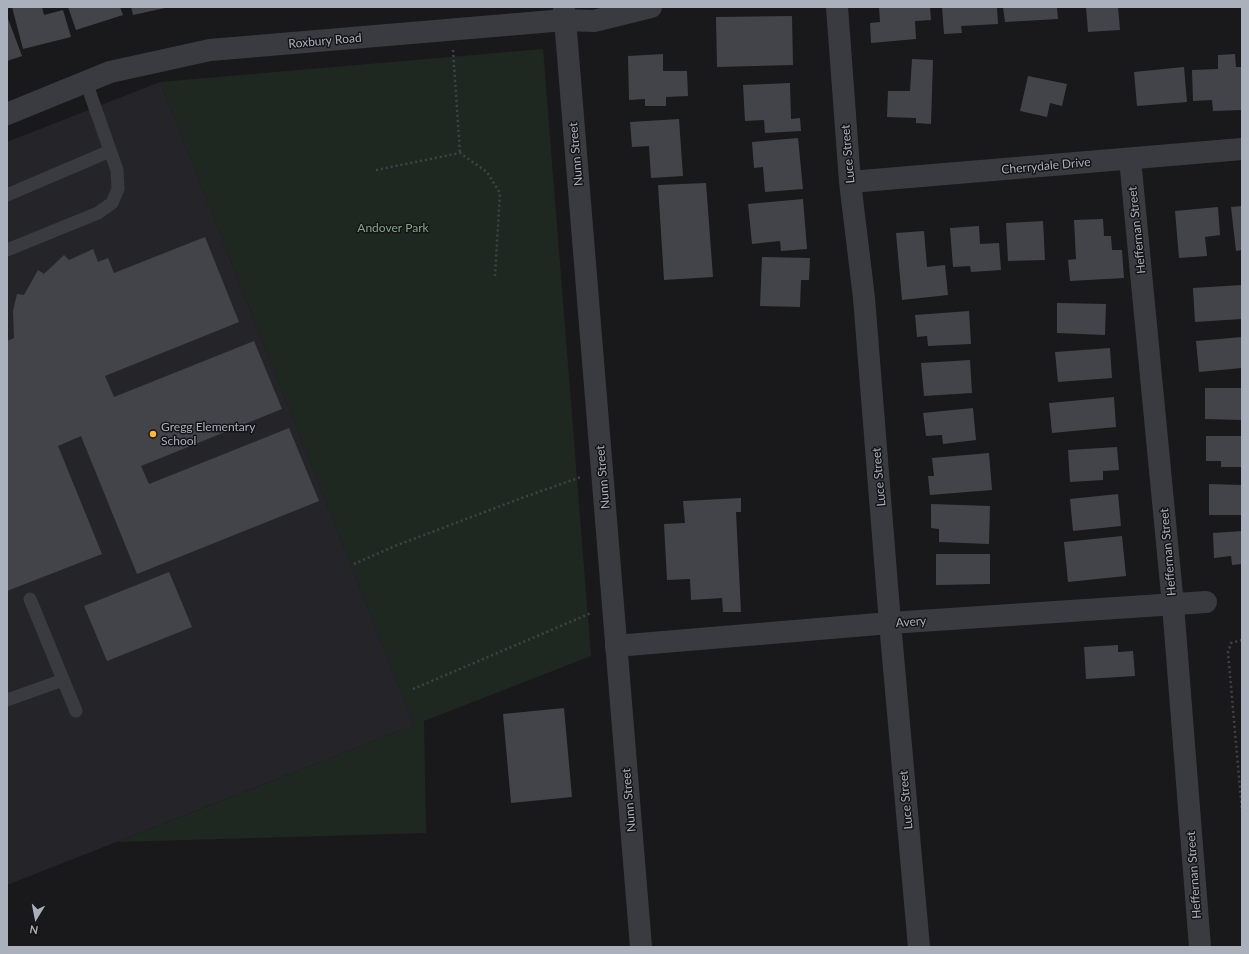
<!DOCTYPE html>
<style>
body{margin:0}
#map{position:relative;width:1249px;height:954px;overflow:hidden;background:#19191c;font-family:Lato,sans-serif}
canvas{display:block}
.frame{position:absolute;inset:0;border:8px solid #abb0bd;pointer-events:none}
.north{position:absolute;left:16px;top:898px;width:40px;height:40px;-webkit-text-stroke:3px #141417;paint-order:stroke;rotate:190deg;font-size:11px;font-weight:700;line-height:16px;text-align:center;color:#abb0bd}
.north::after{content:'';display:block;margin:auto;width:14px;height:18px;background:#abb0bd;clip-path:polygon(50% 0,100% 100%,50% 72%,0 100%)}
</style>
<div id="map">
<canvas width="1249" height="954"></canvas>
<div class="frame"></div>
<div class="north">N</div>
</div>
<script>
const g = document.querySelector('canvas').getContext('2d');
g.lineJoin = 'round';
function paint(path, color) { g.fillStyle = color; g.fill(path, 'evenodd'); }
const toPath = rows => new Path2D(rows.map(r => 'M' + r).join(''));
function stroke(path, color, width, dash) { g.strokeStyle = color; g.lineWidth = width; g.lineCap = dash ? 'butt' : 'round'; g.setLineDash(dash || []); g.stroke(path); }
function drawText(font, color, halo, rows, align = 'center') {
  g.font = font + ' Lato,sans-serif'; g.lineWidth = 3; g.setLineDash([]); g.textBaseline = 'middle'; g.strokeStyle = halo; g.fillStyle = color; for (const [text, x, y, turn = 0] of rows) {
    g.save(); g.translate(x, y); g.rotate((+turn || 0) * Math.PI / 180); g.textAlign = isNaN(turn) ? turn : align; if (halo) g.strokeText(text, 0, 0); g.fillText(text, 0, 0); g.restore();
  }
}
const built = toPath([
 [160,82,414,725,7,885,7,142]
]);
const green = toPath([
 [543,49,591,656,424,721,426,833,117,842,414,725,160,82]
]);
const building = toPath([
 [12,7,42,7,44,15,63,10,71,37,23,49],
 [68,7,120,7,123,15,76,30],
 [131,7,165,7,165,8,133,15],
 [879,7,930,7,931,20,915,21,916,39,871,43,870,23,880,22],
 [942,7,997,7,998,24,961,26,962,33,944,34],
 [1003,7,1057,7,1058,19,1005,22],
 [1086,7,1118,7,1120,30,1088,32],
 [7,16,22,56,7,61],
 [792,16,793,65,717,67,716,17],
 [663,54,663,71,687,71,688,96,666,97,666,106,645,106,645,99,629,100,628,56],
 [1235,54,1236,67,1242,67,1242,110,1213,111,1212,100,1193,101,1192,70,1218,69,1218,55],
 [912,59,933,60,931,124,916,123,916,118,887,117,888,91,910,91],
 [1184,67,1187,102,1137,106,1134,72],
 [1028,76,1067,84,1062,106,1050,103,1047,117,1020,111],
 [790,83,791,119,800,118,801,131,765,133,764,120,745,121,743,85],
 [679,119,683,176,651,178,649,146,632,147,630,122],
 [798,138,803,189,765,192,763,167,754,168,752,142],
 [706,183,713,277,664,280,658,185],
 [803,199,807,249,781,251,780,241,752,244,748,204],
 [1242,206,1242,250,1236,251,1231,207],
 [1218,207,1220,235,1205,237,1207,256,1179,258,1175,211],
 [1103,219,1104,236,1111,236,1112,250,1122,250,1124,278,1070,281,1068,260,1076,259,1074,220],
 [1043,221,1045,260,1008,261,1006,223],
 [979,226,980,244,999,243,1001,270,971,272,970,266,953,267,950,228],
 [924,231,927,267,945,265,948,295,902,300,896,233],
 [205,237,239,322,105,376,114,397,254,341,282,409,141,466,149,484,289,428,319,501,137,574,81,436,58,446,102,554,7,591,7,341,14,338,13,311,17,294,24,295,38,270,44,274,64,255,69,260,93,249,98,262,108,258,114,273],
 [762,257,810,258,809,280,801,280,800,307,760,306],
 [1242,285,1242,319,1195,322,1193,288],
 [1057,303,1106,304,1105,335,1057,333],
 [969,311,971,344,928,346,927,336,917,337,915,315],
 [1242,337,1242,368,1199,372,1196,341],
 [1110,348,1112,378,1058,382,1055,352],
 [970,360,972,393,924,396,921,363],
 [1205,388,1242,388,1242,420,1205,419],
 [1114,397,1116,427,1052,433,1049,403],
 [973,408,976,440,943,444,942,435,926,436,923,413],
 [1206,436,1242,436,1242,467,1221,467,1221,461,1206,461],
 [1117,447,1119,470,1103,471,1103,480,1070,482,1068,450],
 [989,453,992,490,930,495,928,476,934,476,932,458],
 [1209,484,1242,485,1242,515,1209,515],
 [1118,494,1121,526,1073,531,1070,499],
 [741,498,741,512,736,512,741,612,723,612,722,598,691,600,690,579,667,580,664,524,685,523,683,501],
 [931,504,990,506,989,544,939,542,939,529,931,528],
 [1242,531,1242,564,1232,565,1231,556,1214,558,1213,533],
 [1122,536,1126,576,1068,582,1064,542],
 [936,554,990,554,990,584,936,585],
 [169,572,192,627,107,661,84,606],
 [1118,645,1118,652,1133,651,1135,676,1086,679,1084,647],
 [564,708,572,797,511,803,503,714]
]);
const path = toPath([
 [453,50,460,153],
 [376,170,460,153,487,172,500,193,495,276],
 [354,564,395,546,519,499,581,477],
 [1242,640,1231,643,1228,652,1242,812],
 [413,689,591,613]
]);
const service = toPath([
 [7,195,110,151],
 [7,250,98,213,112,203,118,189,117,170,86,82],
 [30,599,76,711],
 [7,700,63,680]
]);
const minor = toPath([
 [837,7,850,182,864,298,890,623,919,947],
 [7,114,110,72,210,50,565,20,594,21,651,7],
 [1130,159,1173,605,1200,947],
 [850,182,1242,149],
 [616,646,890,623,1206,602]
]);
const tertiary = toPath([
 [564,7,641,947]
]);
const markers = [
 [153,434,4,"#ffbb2e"]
];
const streetNames = [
 ["Roxbury Road",325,41,-5],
 ["Nunn Street",576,154,-95],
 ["Luce Street",848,154,-95],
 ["Cherrydale Drive",1046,166,-5],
 ["Heffernan Street",1137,230,-96],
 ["Nunn Street",603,477,-95],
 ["Luce Street",879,477,-95],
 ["Heffernan Street",1168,552,-95],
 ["Avery",911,622,-4],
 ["Nunn Street",629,800,-95],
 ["Luce Street",906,800,-95],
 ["Heffernan Street",1194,875,-94]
];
const parkNames = [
 ["Andover Park",393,228]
];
const poiNames = [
 ["Gregg Elementary",161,427],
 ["School",161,441]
];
paint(built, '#252529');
paint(green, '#1f2820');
paint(building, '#434449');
stroke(path, '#404249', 2.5, [2, 3]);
stroke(service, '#3a3b41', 13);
stroke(minor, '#3a3b41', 22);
stroke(tertiary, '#3a3b41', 22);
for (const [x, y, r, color] of markers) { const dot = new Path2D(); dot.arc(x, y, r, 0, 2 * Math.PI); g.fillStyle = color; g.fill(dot); stroke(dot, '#141417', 1.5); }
drawText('12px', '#abb0bd', '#141417', streetNames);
drawText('12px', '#80a983', '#141417', parkNames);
drawText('12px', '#abb0bd', '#141417', poiNames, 'left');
</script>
